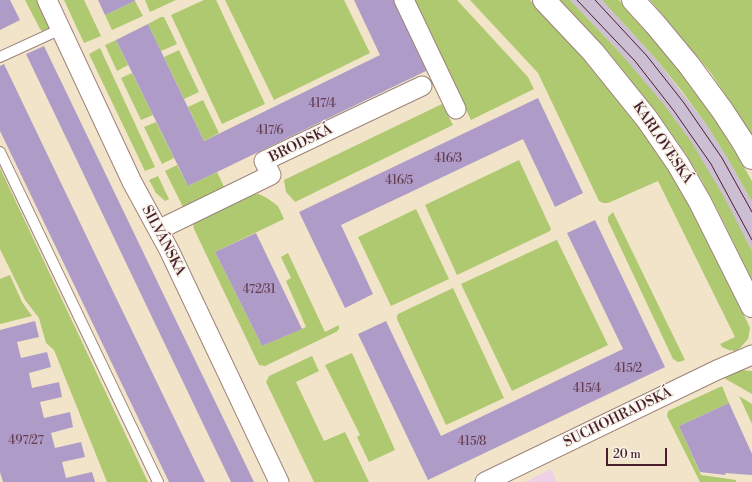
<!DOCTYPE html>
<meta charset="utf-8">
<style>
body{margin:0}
#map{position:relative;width:752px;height:482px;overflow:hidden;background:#f1e4c9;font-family:"Libre Bodoni",serif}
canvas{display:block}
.scale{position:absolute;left:606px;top:448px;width:61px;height:18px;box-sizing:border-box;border:2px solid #4a1f2b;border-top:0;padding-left:5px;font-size:12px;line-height:14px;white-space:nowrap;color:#4a1f2b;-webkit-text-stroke:3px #f7f3e8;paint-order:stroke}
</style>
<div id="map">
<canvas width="752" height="482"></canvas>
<div class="scale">20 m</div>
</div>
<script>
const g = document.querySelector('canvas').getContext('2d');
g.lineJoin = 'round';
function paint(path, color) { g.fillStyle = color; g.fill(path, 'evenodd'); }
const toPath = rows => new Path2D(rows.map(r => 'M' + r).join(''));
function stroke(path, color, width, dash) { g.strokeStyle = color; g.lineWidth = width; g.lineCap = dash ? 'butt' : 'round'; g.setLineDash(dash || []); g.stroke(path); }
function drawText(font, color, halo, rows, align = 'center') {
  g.font = font + ' "Libre Bodoni",serif'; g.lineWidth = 3; g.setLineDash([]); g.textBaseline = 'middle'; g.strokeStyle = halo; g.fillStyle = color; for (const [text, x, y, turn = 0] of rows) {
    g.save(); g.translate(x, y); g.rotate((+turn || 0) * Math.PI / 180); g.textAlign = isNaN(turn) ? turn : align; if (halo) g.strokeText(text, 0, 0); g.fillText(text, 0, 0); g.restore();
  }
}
const built = toPath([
 [551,469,557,482,525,482]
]);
const industrial = toPath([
 [570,0,602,0,656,59,706,124,728,159,752,202,752,251,747,241,623,56]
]);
const green = toPath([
 [25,0,41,0,54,26,42,31,40,29],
 [64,0,84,0,101,36,84,43],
 [145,0,176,0,150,12],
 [204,0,216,0,265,104,222,124,171,15],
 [225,0,344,0,370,53,274,100],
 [412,0,457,0,528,77,534,89,471,120],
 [470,0,530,0,611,88,656,149,681,189,720,263,750,328,748,339,740,348,735,351,729,350,722,347,720,344,735,337,658,181,608,203,603,203,599,201,538,73],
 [557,0,570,0,623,56,665,106,692,143,724,197,752,251,752,280,717,209,701,179,685,153,656,112,628,78],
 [602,0,619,0,667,55,695,91,720,126,752,181,752,202,728,159,706,124,681,90,656,59],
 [650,0,752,0,752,135,711,73],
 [135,1,143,16,112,30,105,15],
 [161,17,164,17,177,44,161,51,148,24],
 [116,40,128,65,117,71,105,45],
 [100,48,155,167,145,171,89,54],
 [179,50,199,92,184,99,164,57],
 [132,73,153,115,141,120,121,78],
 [203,100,219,133,204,141,188,107],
 [442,104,453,125,295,202,286,192,284,180],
 [156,122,174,158,162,164,144,127],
 [519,160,551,229,550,231,457,275,425,205],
 [177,165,188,186,217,172,226,191,184,209,165,171],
 [0,168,148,482,107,482,54,350,46,343,39,318,25,300,0,249],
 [158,176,169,199,165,201,156,193,149,180],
 [249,193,259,194,267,198,278,206,284,219,215,252,262,346,306,327,286,281,291,278,281,257,288,253,325,332,339,325,339,329,336,332,265,366,259,365,194,229,193,223],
 [416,209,449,279,391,306,358,237],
 [613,212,685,360,682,361,678,362,673,359,608,221,608,217],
 [557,240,608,345,512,391,461,284,554,241],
 [10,275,22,302,32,316,0,324,0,279],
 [453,288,504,398,446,425,397,319,397,316,398,314],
 [352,353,395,450,369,462,357,437,360,435,325,365],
 [312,356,319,371,296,382,324,441,345,432,369,482,314,482,266,382,269,376],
 [742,370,752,371,752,394,724,378],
 [722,386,729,403,679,426,701,475,736,480,736,482,700,482,667,416,668,411],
 [739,396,752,404,752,424]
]);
const building = toPath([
 [0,0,10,0,20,20,0,30],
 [98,0,135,0,135,1,105,15],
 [354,0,394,0,428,70,188,186,116,40,148,24,204,141,380,55],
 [44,46,183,335,254,482,231,482,161,336,26,54],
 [4,64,95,254,205,482,169,482,0,131,0,66],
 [538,98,583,193,555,207,523,139,341,225,373,294,345,308,299,212],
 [595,220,665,367,428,480,358,334,386,321,441,436,623,349,567,233],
 [256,233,302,329,262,346,215,252],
 [35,321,39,337,17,342,21,358,47,352,51,367,29,373,32,388,59,382,62,397,40,402,44,418,70,412,73,427,51,433,55,448,81,442,85,457,62,462,66,478,92,472,95,482,3,482,0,472,0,330],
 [729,403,752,454,752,475,725,473,726,475,700,472,679,426]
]);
const service = toPath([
 [0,57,61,29],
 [0,152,158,482]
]);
const minor = toPath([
 [47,0,132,182,169,250,279,482],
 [404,0,456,109],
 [158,230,271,175,264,161,422,86],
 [485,482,717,370,752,355]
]);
const secondary = toPath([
 [544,0,593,52,622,88,647,119,678,164,700,202,752,306],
 [633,0,655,24,689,65,722,110,743,142,752,158]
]);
const tram = toPath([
 [577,0,635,61,674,111,711,164,752,240],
 [595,0,647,56,684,103,722,158,752,212]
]);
const numberNames = [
 ["417/4",322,104],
 ["417/6",270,131],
 ["416/3",448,159],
 ["416/5",399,181],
 ["472/31",259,290],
 ["415/2",628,369],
 ["415/4",587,389],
 ["497/27",26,441],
 ["415/8",472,442]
];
const streetNames = [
 ["KARLOVESKÁ",662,143,56],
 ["BRODSKÁ",301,144,-26],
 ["SILVÁNSKA",163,241,62],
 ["SUCHOHRADSKÁ",618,418,-26]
];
paint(built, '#eed0e7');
paint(industrial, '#ccbed3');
paint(green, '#aec970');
paint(building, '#af9bc7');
stroke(service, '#9e827a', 12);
stroke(minor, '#9e827a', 21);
stroke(secondary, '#9e827a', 24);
stroke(service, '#fff', 10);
stroke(minor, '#fff', 19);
stroke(secondary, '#fff', 22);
stroke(tram, '#4a1f2b', 1);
drawText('12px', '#633e52', null, numberNames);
drawText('14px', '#4a1f2b', '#f7f3e8', streetNames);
</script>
